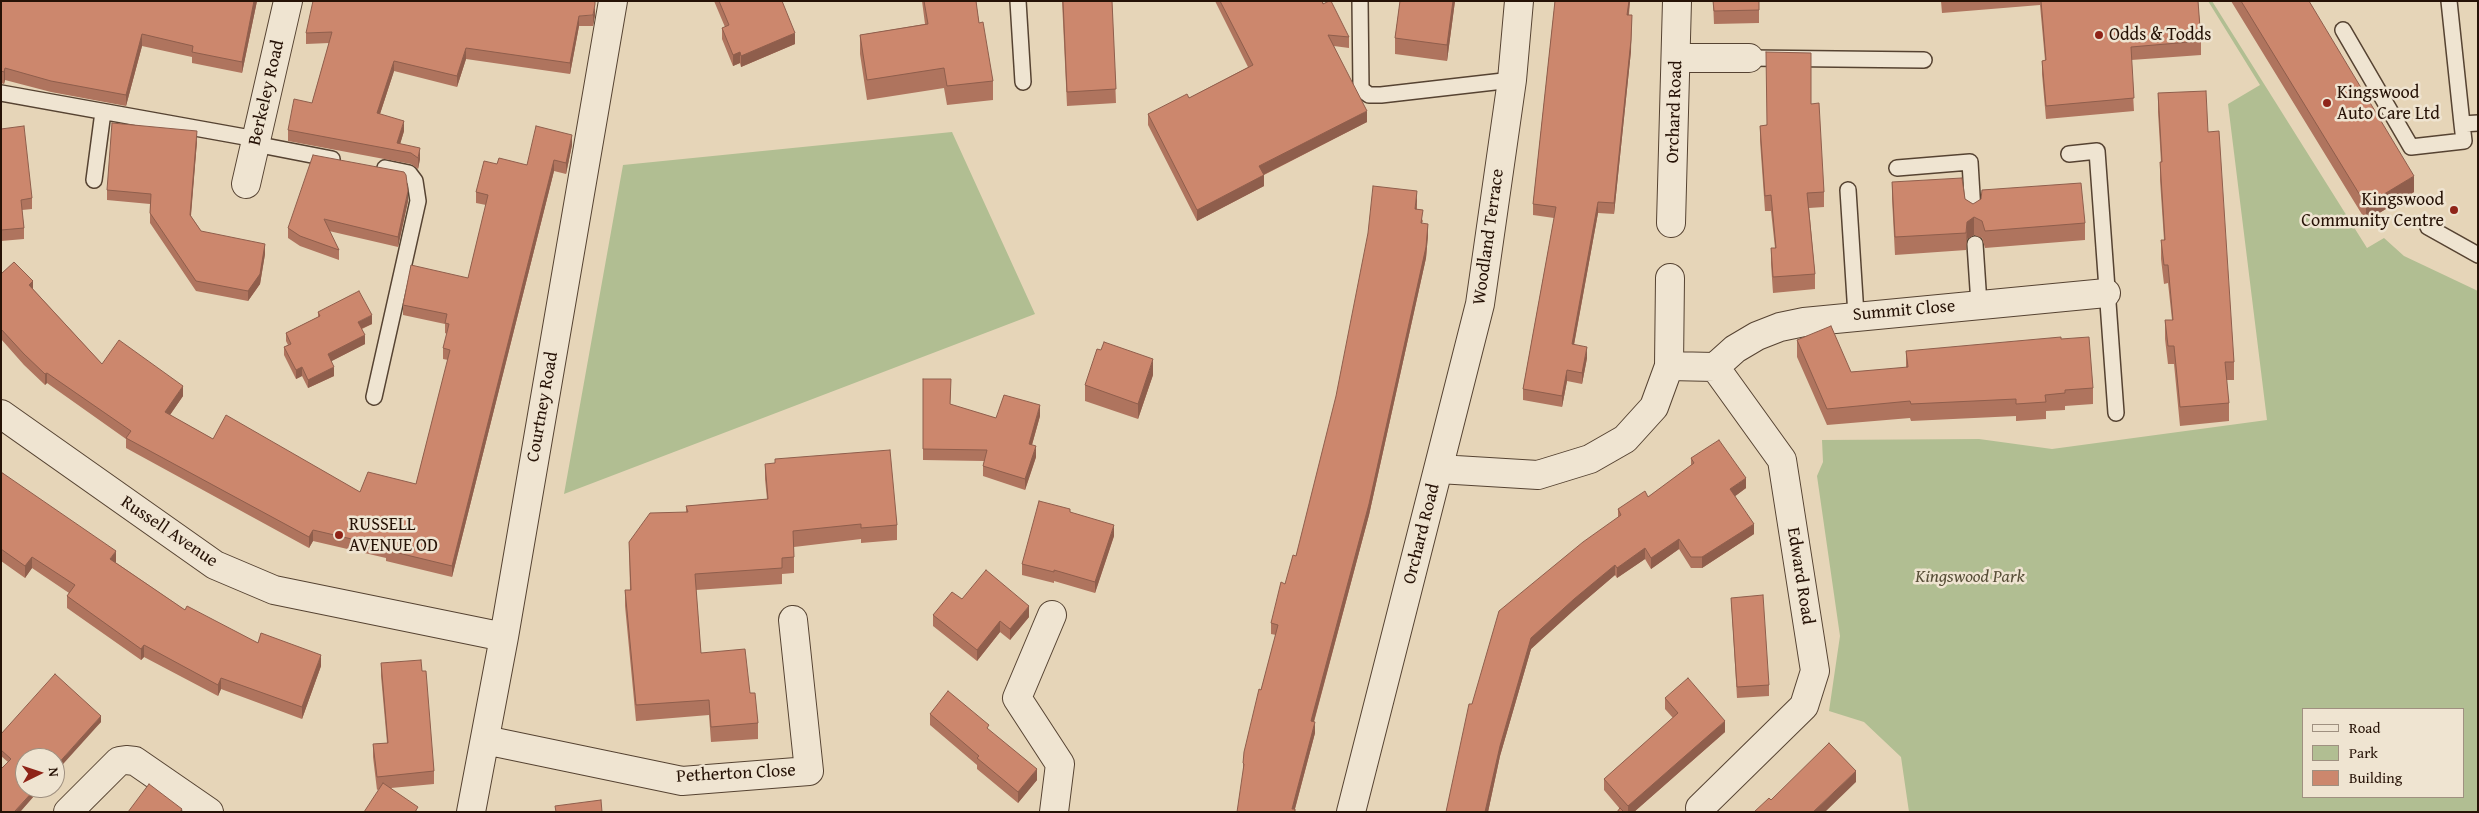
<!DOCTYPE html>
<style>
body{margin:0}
#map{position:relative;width:2479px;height:813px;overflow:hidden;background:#e6d5b8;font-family:"Gentium Book Plus",serif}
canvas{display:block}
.frame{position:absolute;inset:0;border:2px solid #261206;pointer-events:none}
.legend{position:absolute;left:2302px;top:708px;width:162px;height:90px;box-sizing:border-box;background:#efe4d1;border:1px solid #9f9080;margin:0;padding:6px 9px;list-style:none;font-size:15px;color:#261206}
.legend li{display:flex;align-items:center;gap:10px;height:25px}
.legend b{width:25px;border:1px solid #9f9080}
.north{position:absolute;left:15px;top:748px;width:50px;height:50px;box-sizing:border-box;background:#efe4d1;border:1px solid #9f9080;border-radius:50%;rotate:86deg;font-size:14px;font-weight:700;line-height:20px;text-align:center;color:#261206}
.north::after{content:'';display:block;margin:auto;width:18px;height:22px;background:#8f2418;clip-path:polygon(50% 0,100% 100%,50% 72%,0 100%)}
</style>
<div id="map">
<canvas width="2479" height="813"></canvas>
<div class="frame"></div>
<ul class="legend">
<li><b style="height:6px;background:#efe4d1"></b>Road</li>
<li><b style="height:14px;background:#b1be92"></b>Park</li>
<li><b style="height:14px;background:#cc876d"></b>Building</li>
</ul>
<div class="north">N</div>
</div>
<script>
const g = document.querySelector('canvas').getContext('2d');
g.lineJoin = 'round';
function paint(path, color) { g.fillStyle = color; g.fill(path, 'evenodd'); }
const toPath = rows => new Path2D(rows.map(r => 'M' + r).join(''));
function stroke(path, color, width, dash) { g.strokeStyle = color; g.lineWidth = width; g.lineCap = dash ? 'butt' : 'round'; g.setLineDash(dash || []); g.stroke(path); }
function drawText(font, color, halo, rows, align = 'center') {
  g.font = font + ' "Gentium Book Plus",serif'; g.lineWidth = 5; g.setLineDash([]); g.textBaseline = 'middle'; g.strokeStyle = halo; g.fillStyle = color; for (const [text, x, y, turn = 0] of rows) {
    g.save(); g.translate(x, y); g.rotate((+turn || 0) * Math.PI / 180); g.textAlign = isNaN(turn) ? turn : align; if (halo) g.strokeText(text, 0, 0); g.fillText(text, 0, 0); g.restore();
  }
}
const green = toPath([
 [2208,1,2212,1,2367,248,2384,238,2404,256,2478,291,2478,812,1909,812,1901,757,1864,722,1829,711,1840,636,1817,476,1823,462,1822,440,1979,439,2052,449,2267,420,2228,104,2260,85],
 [2303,709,2463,709,2463,797,2303,797],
 [952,132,1035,314,564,494,623,165]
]);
const lane = toPath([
 [1018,1,1023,82],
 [1360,1,1361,89,1369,95,1381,95,1512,80],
 [2449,1,2462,124],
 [2343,30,2411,147,2464,141,2462,124,2478,123],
 [1749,58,1924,60],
 [1,93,256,139],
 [255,144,332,159],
 [2069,154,2097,151,2116,413],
 [1897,168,1970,162,1973,212],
 [94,180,103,112],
 [1848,190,1856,315],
 [2428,227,2478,255],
 [1975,244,1979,304],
 [374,397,418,201,415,181,409,173,385,168]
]);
const street = toPath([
 [1676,58,1749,58],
 [246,184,288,1],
 [1671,223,1677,1],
 [1669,366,1715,367,1782,460,1815,671,1804,706,1700,808],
 [1715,367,1735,349,1757,336,1780,327,1804,322,2106,293],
 [1,414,215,565,274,590,504,637],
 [1439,469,1538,475,1590,459,1625,439,1654,407,1669,366,1670,278],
 [1052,615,1017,698,1060,764,1054,812],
 [485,740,682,781,809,771,793,620],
 [68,812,119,761,126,760,135,761,209,812],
 [471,812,504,637,613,1],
 [1351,812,1480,304,1512,80,1519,1]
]);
const wall = toPath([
 [1,1,257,1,242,73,192,63,192,57,142,46,126,106,51,92,5,80,4,84,1,83],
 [714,1,782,1,795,44,741,67,740,63,733,66,722,39,722,28,725,27],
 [922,1,976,1,979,23,993,81,993,100,947,105,944,88,867,100,860,54,860,35,925,24],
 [1062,1,1112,1,1116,103,1067,106],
 [1215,1,1322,1,1349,37,1349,48,1334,46,1367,122,1264,175,1264,186,1197,221,1148,125,1148,114,1189,98,1248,67],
 [1400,1,1455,1,1447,61,1395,54,1395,38],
 [1555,1,1630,1,1629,15,1631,51,1614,214,1598,213,1574,345,1587,358,1582,384,1567,381,1562,407,1523,400,1523,389,1554,218,1533,215,1533,204],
 [1713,1,1759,1,1759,23,1714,24],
 [1941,1,2198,1,2201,41,2201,55,2131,60,2134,111,2046,119,2042,74,2042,61,2045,60,2040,5,1942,13],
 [2231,1,2309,1,2414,192,2366,221],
 [595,15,593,26,579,26,570,74,466,59,457,87,394,71,380,114,404,131,400,144,420,159,418,169,411,164,288,141,288,130,312,103,329,43,306,44,306,33],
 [2158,93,2208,132,2234,362,2234,380,2226,380,2229,403,2229,421,2180,426,2174,364,2168,364,2165,339,2165,320,2172,320,2168,283,2164,284,2161,259,2161,240,2164,240,2160,180,2160,162,2161,162,2158,112],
 [1811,104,1824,192,1824,207,1809,208,1815,274,1815,289,1773,293,1771,264,1771,248,1775,248,1771,211,1765,211,1760,141,1760,126,1766,125],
 [1,129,32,198,32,209,22,210,24,228,24,239,1,241],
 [197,141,191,216,201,231,265,254,260,284,248,301,196,291,150,223,150,204,107,200,107,190],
 [572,145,566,174,554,171,452,577,386,561,386,558,313,541,309,548,126,448,126,439,47,383,45,385,24,365,1,339,1,274,33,289,102,364,183,396,170,415,213,439,360,492,416,484,448,360,443,359,443,348,447,334,445,333,445,324,403,315,403,305,468,278,486,205,476,203,476,192,497,164,527,165],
 [1892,182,1965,199,1973,204,2085,223,2085,240,1985,248,1982,238,1974,235,1967,239,1966,250,1895,255,1892,199],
 [408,201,398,247,329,231,339,250,339,260,300,246,288,238,288,228],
 [1417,202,1417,209,1423,221,1422,223,1428,235,1426,258,1369,515,1314,722,1315,733,1295,809,1295,812,1243,774,1243,763,1261,690,1276,635,1271,634,1271,623,1296,556],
 [318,312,372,324,362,329,365,344,331,361,334,376,308,388,302,376,296,379,284,355,284,347,288,345,286,341,286,333,318,317],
 [2061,339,2093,388,2093,404,2065,406,2065,410,2046,411,2046,419,2016,421,2016,416,1911,421,1910,418,1827,425,1797,357,1797,340,1851,372,1906,368,1906,351],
 [1153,375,1138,419,1085,401,1085,385],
 [923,379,951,390,950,405,996,418,1040,416,1032,445,1036,457,1025,490,983,476,983,466,984,461,923,460],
 [1691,458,1746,488,1735,496,1754,534,1702,568,1691,568,1679,549,1651,569,1645,559,1617,578,1615,575,1574,610,1531,649,1500,756,1488,812,1446,812,1472,704,1618,517,1618,509,1648,497,1691,466],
 [765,464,897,525,897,540,861,543,861,539,794,547,794,573,782,574,782,584,696,590,701,653,750,693,758,723,758,739,711,742,709,715,636,721,625,606,625,590,630,590,629,542,686,512,686,506,767,499,765,479],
 [1,472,115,562,185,610,258,643,321,666,302,719,221,689,218,696,144,657,141,660,67,608,67,596,69,593,32,568,25,578,1,561],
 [1070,512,1114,536,1095,593,1054,581,1054,583,1022,575,1022,564],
 [1731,598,1769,685,1769,696,1737,698],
 [962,599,1029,617,1010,640,1000,632,977,661,933,626,933,615],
 [381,663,422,671,434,771,434,784,391,788,418,812,379,789,377,790,373,757,373,744,387,743,381,676],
 [1665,698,1725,732,1634,812,1617,812,1620,809,1604,790,1604,779,1673,718,1665,709],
 [930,714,989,730,1037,780,1018,803,977,769,977,765,930,725],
 [101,722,25,788,41,788,20,812,1,812,8,762,1,756,1,734]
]);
const shadedWall = toPath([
 [254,1,257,1,242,73,242,62],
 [1453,1,1455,1,1447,61,1447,45],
 [1629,1,1630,1,1627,26,1627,15],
 [595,4,595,15,593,26,593,15],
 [1632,15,1631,51,1614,214,1614,203],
 [579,16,579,26,570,74,570,63],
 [795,33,795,44,741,67,741,56],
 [142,34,142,46,126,106,126,95],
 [466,48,466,59,457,87,457,76],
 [740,52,740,63,733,66,733,55],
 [394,61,394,71,377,123,377,113],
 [5,68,5,80,4,84,4,72],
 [1367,111,1367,122,1259,177,1259,166],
 [404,121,404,131,398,151,397,143],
 [197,131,197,141,190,225,190,215],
 [572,135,572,145,566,174,566,163],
 [420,148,420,159,418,169,418,158],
 [554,160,554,171,452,577,452,566],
 [1264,175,1264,186,1197,221,1197,210],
 [2414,176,2414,192,2366,221,2366,205],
 [408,191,408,201,398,247,398,237],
 [1417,191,1417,202,1415,220,1415,209],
 [1598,202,1598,213,1572,355,1572,344],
 [1974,217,1974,235,1967,239,1966,250,1967,222],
 [1428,224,1428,235,1426,258,1369,515,1311,732,1311,721],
 [265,244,265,254,260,284,248,301,248,291],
 [33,281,33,292,29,285],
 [372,315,372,324,358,330,358,322],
 [365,335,365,344,328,363,328,354],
 [1587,347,1587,358,1582,384,1582,373],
 [1153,359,1153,375,1138,419,1138,404],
 [302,367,302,376,296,379,296,370],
 [334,367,334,376,308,388,308,380],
 [1567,370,1567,381,1562,407,1562,396],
 [47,373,47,383,45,385,45,374],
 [183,386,183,396,165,422,165,412],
 [1040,405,1040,416,1029,455,1029,444],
 [1036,446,1036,457,1025,490,1025,479],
 [1746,478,1746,488,1730,500,1730,489],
 [1754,524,1754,534,1702,568,1702,557],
 [1114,525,1114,536,1095,593,1095,582],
 [313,530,313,541,309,548,309,537],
 [1679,539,1679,549,1651,569,1651,558],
 [1645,548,1645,559,1617,578,1617,568],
 [116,551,116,562,110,570,110,559],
 [32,557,32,568,25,578,25,566],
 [1615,565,1615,575,1574,610,1531,649,1500,756,1488,812,1485,812,1500,746,1531,638,1574,599],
 [1029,606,1029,617,1010,640,1010,629],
 [1000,621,1000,632,977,661,977,650],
 [144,645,144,657,141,660,141,649],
 [321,655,321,666,302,719,302,707],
 [221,678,221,689,218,696,218,685],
 [101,716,101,722,55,773,55,767],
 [1725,721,1725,732,1634,812,1628,812,1628,806],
 [1315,722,1315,733,1294,812,1292,809],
 [1037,769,1037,780,1018,803,1018,792],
 [1856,771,1856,782,1825,812,1813,812],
 [36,788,41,788,20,812,15,812]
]);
const building = toPath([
 [1,1,254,1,242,62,192,52,193,46,142,34,126,95,51,81,5,68,4,72,1,71,1,1],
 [313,1,595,1,595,4,593,15,579,16,570,63,466,48,457,76,394,61,377,113,404,121,397,143,420,148,418,158,411,153,288,130,294,99,312,103,332,32,306,33,313,1],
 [719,1,782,1,795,33,741,56,740,52,733,55,722,28,729,25,719,1],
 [924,1,976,1,979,23,983,22,993,81,947,86,944,68,867,80,860,35,928,24,924,1],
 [1063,1,1112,1,1116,89,1067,92,1063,1],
 [1220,1,1322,1,1323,4,1329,1,1331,1,1349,37,1328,35,1367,111,1259,166,1264,175,1197,210,1148,114,1187,94,1189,98,1253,65,1220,1],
 [1400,1,1453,1,1447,45,1395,38,1400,1],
 [1555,1,1629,1,1627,15,1632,15,1631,40,1614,203,1598,202,1572,344,1587,347,1582,373,1567,370,1562,396,1523,389,1556,207,1533,204,1555,1],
 [1713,1,1759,1,1759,10,1714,11,1713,1],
 [2041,1,2198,1,2201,41,2131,47,2134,98,2046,106,2042,61,2046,60,2041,1],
 [2241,1,2309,1,2414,176,2366,205,2241,1],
 [1766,52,1811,53,1811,104,1819,103,1824,192,1807,193,1815,274,1773,277,1771,248,1776,248,1771,195,1765,196,1760,126,1767,125,1766,52],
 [2206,91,2208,132,2219,131,2234,362,2225,362,2229,403,2180,407,2174,346,2168,346,2165,320,2173,320,2168,265,2164,265,2161,240,2165,240,2160,162,2162,162,2158,93,2206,91],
 [112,123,197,131,190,215,201,231,265,244,260,274,248,291,196,281,150,213,151,194,107,190,112,123],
 [24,126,32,198,21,200,24,228,1,230,1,129,24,126],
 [536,126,572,135,566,163,554,160,452,566,386,550,386,547,313,530,309,537,126,438,131,431,47,373,45,374,24,354,1,329,1,274,14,262,33,281,29,285,102,364,119,340,183,386,165,412,213,439,226,415,360,492,368,472,416,484,450,350,443,348,449,324,445,323,447,314,403,305,411,265,468,278,488,195,476,192,484,161,497,164,499,158,527,165,536,126],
 [313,155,404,172,406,175,408,191,398,237,324,219,339,250,300,236,288,228,313,155],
 [1962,178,1965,199,1973,204,1981,199,1982,190,2081,183,2085,223,1985,231,1982,221,1974,217,1967,222,1966,233,1895,237,1892,182,1962,178],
 [1373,186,1417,191,1415,209,1423,210,1421,223,1428,224,1426,247,1369,504,1311,721,1315,722,1292,809,1295,809,1295,812,1237,812,1244,764,1243,763,1244,752,1259,689,1261,690,1278,625,1271,623,1281,582,1285,584,1293,555,1296,556,1336,396,1368,233,1373,186],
 [359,291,372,315,358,322,365,335,328,354,334,367,308,380,302,367,296,370,284,347,291,344,286,333,320,316,318,312,359,291],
 [1831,326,1851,372,1908,367,1906,351,2061,337,2061,339,2089,337,2093,388,2065,390,2065,393,2045,395,2046,402,2016,404,2016,399,1911,404,1910,401,1827,409,1797,340,1831,326],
 [1104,342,1153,359,1138,404,1085,385,1097,349,1101,350,1104,342],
 [923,379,951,379,950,404,996,418,1004,395,1040,405,1029,444,1036,446,1025,479,983,466,987,450,923,449,923,379],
 [1719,440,1746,478,1730,489,1754,524,1702,557,1691,557,1679,539,1651,558,1645,548,1617,568,1615,565,1574,599,1531,638,1500,746,1485,812,1446,812,1469,704,1472,704,1499,611,1583,542,1621,515,1618,509,1645,491,1648,497,1694,463,1691,458,1719,440],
 [890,450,897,525,861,528,861,524,793,531,794,557,782,558,782,568,695,574,701,653,745,649,750,693,755,693,758,723,711,727,709,700,636,705,625,590,631,590,629,542,650,513,688,512,686,506,768,499,765,464,775,463,775,459,890,450],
 [1,472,116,551,110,559,185,610,187,606,258,643,261,633,321,655,302,707,221,678,218,685,144,645,141,649,67,596,75,585,32,557,25,566,1,549,1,472],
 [1039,501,1070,509,1070,512,1114,525,1095,582,1054,570,1054,572,1022,564,1039,501],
 [986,570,1029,606,1010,629,1000,621,977,650,933,615,952,592,962,599,986,570],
 [1763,595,1769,685,1737,687,1731,598,1763,595],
 [421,660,422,671,426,671,434,771,377,777,373,744,388,743,381,663,421,660],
 [55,674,101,716,55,767,55,758,25,758,25,788,36,788,15,811,16,812,1,812,1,769,11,759,1,750,1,734,55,674],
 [1688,678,1725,721,1628,806,1604,779,1678,713,1665,698,1688,678],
 [948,691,989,725,987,728,1037,769,1018,792,977,758,979,756,930,714,948,691],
 [1829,743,1856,771,1813,812,1754,812,1769,798,1771,800,1829,743],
 [383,783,418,807,415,812,364,812,383,783],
 [149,784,182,809,180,812,128,812,149,784],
 [601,800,602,812,556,812,555,806,601,800],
 [1620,808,1624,812,1617,812,1620,808]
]);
const markers = [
 [2099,35,5,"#8f2418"],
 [2327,103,5,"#8f2418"],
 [2454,210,5,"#8f2418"],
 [339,535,5,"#8f2418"]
];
const poiNames = [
 ["Odds & Todds",2109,35],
 ["Kingswood",2337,93],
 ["Auto Care Ltd",2337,114],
 ["Kingswood",2444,200,"right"],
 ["Community Centre",2444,221,"right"],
 ["RUSSELL",349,525],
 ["AVENUE OD",349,546]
];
const streetNames = [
 ["Berkeley Road",267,93,-77],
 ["Orchard Road",1675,112,-88],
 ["Woodland Terrace",1489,237,-82],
 ["Summit Close",1904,311,-5],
 ["Courtney Road",543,407,-80],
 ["Russell Avenue",169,532,34],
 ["Orchard Road",1422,534,-76],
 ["Edward Road",1800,576,81],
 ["Petherton Close",736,774,-3]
];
const parkNames = [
 ["Kingswood Park",1970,577]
];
paint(green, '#b1be92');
stroke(lane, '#564332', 18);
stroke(street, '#564332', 30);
stroke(lane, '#efe4d1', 15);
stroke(street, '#efe4d1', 28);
paint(wall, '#af745e');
paint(shadedWall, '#8f5e4c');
paint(building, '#cc876d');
stroke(building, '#8f5e4c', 1);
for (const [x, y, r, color] of markers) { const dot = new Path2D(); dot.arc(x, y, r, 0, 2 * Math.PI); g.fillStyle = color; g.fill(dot); stroke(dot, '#efe4d1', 2); }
drawText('18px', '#261206', '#efe4d1', poiNames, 'left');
drawText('18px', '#261206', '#efe4d1', streetNames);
drawText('italic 18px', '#574e37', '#efe4d1', parkNames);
</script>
